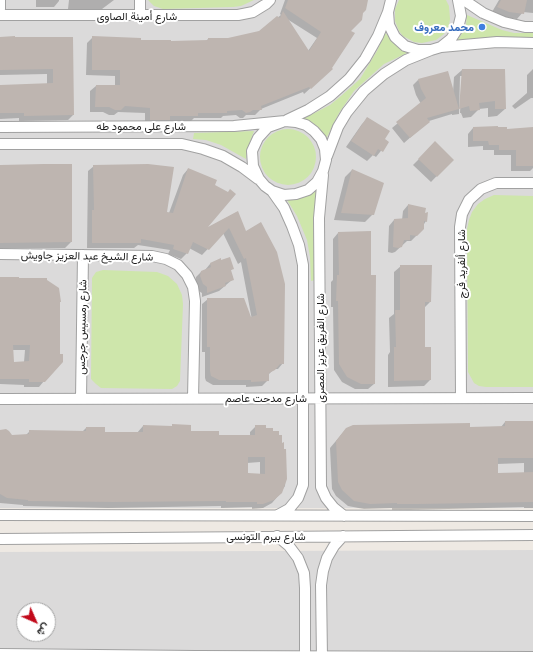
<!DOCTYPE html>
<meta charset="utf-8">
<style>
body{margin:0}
#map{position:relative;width:533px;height:658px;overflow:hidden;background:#eee9e3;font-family:Lato,Vazirmatn,sans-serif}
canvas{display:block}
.north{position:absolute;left:16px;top:602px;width:40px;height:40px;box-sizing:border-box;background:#fff;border:1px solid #a5a5a5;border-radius:50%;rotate:135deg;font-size:11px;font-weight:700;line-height:16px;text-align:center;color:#1d1d1d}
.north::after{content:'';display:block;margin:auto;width:14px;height:18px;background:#c2091a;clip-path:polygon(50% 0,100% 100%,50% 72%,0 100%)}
</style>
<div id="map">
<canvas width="533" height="658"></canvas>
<div class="north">ش</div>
</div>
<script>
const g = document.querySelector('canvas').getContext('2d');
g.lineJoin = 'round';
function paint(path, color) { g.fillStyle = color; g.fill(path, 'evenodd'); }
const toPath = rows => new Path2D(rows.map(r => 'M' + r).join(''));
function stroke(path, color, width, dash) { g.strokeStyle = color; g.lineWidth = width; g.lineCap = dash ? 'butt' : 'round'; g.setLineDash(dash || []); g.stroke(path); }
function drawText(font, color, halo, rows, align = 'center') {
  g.font = font + ' Lato,Vazirmatn,sans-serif'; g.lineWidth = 4; g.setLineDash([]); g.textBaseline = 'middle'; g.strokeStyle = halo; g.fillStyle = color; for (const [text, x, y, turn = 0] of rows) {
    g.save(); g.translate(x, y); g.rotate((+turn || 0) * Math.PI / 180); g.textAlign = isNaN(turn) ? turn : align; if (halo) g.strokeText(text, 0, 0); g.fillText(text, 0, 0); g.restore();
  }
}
const residential = toPath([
 [0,0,533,0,533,508,0,508],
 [533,550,533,658,0,658,0,552],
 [24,610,48,610,48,634,24,634]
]);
const grass = toPath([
 [148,0,254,0,241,6,233,7,163,9,154,6],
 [399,0,446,0,449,6,450,19,449,25,444,34,436,40,422,43,414,42,403,36,399,31,395,21,395,9],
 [467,15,502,30,514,33,533,33,533,39,457,40,461,35,466,24],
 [385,33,407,53,384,64,354,91,339,113,326,139,320,129,313,123,303,119,330,105,341,96,360,79,377,51],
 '260 157a28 28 0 1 1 56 0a28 28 0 1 1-56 0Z',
 [254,131,247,150,246,159,221,145,206,140,193,139,194,133],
 [317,191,316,280,311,281,310,257,307,240,297,216,287,200,302,198],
 [494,195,533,196,533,387,486,387,479,386,474,383,468,372,467,229,469,220,472,212,478,204,485,199],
 [103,270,157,272,168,276,177,284,182,295,183,304,180,381,177,386,172,389,101,388,96,384,91,379,92,278,96,272]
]);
const shadow = toPath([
 [36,0,59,0,59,1,54,7,36,7],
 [69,0,114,0,102,9,68,9],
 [285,0,366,0,326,74,304,94,303,92,261,109,255,115,246,115,243,118,240,118,236,115,223,116,221,118,194,118,191,121,167,121,145,125,145,113,118,112,114,115,109,115,103,112,90,112,90,91,96,86,115,86,115,76,86,75,87,43,93,37,170,42,206,41,208,39,228,39,259,32,281,15,280,14],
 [287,19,317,38,308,51],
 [499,0,533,0,533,13,523,12,517,19,503,17,492,12],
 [0,38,59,38,73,115,68,120,19,121,19,118,0,119,0,86,47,84,47,74,0,75],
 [533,69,533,98,531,98,515,109,512,106,527,93,527,75],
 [462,70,505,109,497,116,488,117,488,108,479,109,471,117,463,118,461,113,460,113,462,76,460,76,459,114,452,115,452,114,429,121,404,143,392,128,421,104,416,95,413,85,418,80,453,93,454,77],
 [368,118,384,139,388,142,376,157,373,155,367,161,346,147,362,124],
 [473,128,507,130,533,128,533,168,530,171,511,171,511,155,494,155,494,150,483,150,483,146,468,147,468,134],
 [435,143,452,160,431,182,413,165],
 [71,165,71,242,65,248,0,248,0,166],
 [94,166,166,213,169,213,183,175,188,169,204,230,237,212,283,363,278,369,274,369,268,375,268,380,262,386,246,387,246,385,213,385,206,381,205,378,205,352,202,352,202,304,208,299,252,320,241,262,238,264,223,233,202,255,189,248,187,253,181,259,168,254,170,250,138,245,134,248,87,248,88,171],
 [352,170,373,214,365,222,334,220,345,177],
 [408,205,424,214,426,221,417,235,411,241,407,241,395,252,392,253,388,252,389,226,394,220,402,220,403,211],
 [338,233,374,384,368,389,355,389,342,382,334,370,333,307,331,307,331,282,333,280,333,239],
 [220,260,221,261,233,268,230,271,233,279,219,291,202,297,202,293,197,290,195,282,196,277,201,272,205,270,210,264],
 [401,266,430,302,424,308,424,348,430,380,424,386,388,387,388,355,390,352,389,318,394,314,394,272],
 [0,278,59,355,44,381,39,387,24,387,24,385,0,384],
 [12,350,25,350,24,362,13,363],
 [505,422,533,422,533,508,524,508,524,507,411,510,392,510,392,508,364,509,348,506,336,496,332,489,330,448,346,429,501,427],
 [524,463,524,473,497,474,497,464],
 [143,426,190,426,190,432,218,436,250,436,250,432,256,426,286,471,285,486,278,496,272,503,263,508,252,509,252,507,221,508,221,506,108,508,23,506,23,505,0,503,0,431,11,436,26,435,30,431,82,432,86,428,104,433,137,433],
 [260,462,260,475,247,474,247,463]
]);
const building = toPath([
 [288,0,368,0,366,10,363,13,362,20,351,31,355,33,332,68,333,69,311,89,309,87,261,106,262,110,253,110,250,112,246,113,242,110,227,111,227,113,198,113,198,116,170,116,170,120,150,120,150,108,125,106,121,110,115,110,109,107,95,107,96,85,120,85,120,70,92,70,92,36,141,38,141,40,171,40,171,41,208,40,208,38,228,38,259,31,277,16,280,18,283,11,309,51,321,32,285,8],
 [501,0,527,0,524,14,509,12,497,7],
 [15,36,15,37,73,37,74,115,24,116,24,113,0,113,0,85,53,83,53,69,0,70,0,37],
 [462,69,505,69,506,109,495,109,495,101,479,103,480,110,470,111,469,106,459,109],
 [448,71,459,109,427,118,430,122,410,138,396,122,426,98,421,89,418,79],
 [367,117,390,131,385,139,389,142,383,152,378,149,374,156,351,141],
 [498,126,498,127,507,127,507,129,533,127,533,166,516,166,516,150,499,150,499,145,489,145,488,141,473,141,473,127],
 [435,141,454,160,437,177,418,159],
 [44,164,72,164,72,242,0,243,0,165],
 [148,164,174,167,167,212,173,213,188,168,217,180,215,185,228,192,230,189,236,194,208,227,238,211,246,231,261,222,277,252,285,284,284,364,280,364,275,370,269,373,269,381,251,382,251,380,219,380,211,376,210,371,210,347,207,347,207,298,244,298,251,317,257,315,246,258,244,259,229,228,209,250,193,242,188,254,173,249,174,245,141,239,141,243,92,243,92,210,94,210,93,165],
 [352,169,384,183,374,215,341,213],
 [408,204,426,208,425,213,428,212,427,222,424,221,424,229,417,236,410,235,410,240,404,240,402,247,398,248,393,247,394,219,408,218],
 [371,231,371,275,376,275,375,384,361,384,347,377,339,364,338,301,336,301,337,275,339,275,338,232],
 [230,257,234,269,231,270,234,280,225,283,226,286,207,293,207,287,203,284,200,276,201,271,211,267,210,263,221,258,221,260],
 [400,265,432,265,431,302,425,302,425,347,431,347,431,380,394,381,394,347,396,347,395,310,400,310],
 [0,277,19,277,19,278,47,278,47,280,59,288,61,302,60,302,60,354,63,354,63,362,45,382,29,382,29,379,0,379],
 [13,345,30,345,29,361,14,362],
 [505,421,533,421,533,458,498,458,498,473,533,472,533,502,418,504,397,504,397,503,370,504,354,501,342,490,338,482,336,441,346,428,353,425,470,423,470,427,505,426],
 [172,424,191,425,191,431,219,431,219,435,255,435,255,425,266,425,266,428,273,428,273,431,279,431,279,435,282,435,282,443,284,442,284,449,286,449,287,479,282,493,274,500,263,504,257,504,257,502,226,502,226,501,114,502,28,501,28,500,7,498,0,494,0,430,6,429,9,431,12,435,29,434,29,430,86,431,86,427,105,427,105,432,143,432,143,425,172,426],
 [248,457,265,457,265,474,248,473]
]);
const minor = toPath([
 [140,0,140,15],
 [391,0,388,12,389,25,395,37,405,46,418,50,431,50,441,47,451,39,458,28,461,16,458,0],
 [464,0,483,13,504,22,525,27,533,27],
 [0,9,0,0],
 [0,15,238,15,253,12,266,4,270,0],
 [441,47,497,42,533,43],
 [287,120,308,110,330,96,349,79,365,59,378,36,388,12],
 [0,127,234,126,285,121,296,122,306,125,314,131,321,139,325,149,326,160,323,171,317,182,308,190,296,194,284,195,272,191,265,186,259,179,253,166,252,151,258,138,268,127,282,122],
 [0,144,182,144,203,149,223,156,242,167,258,179],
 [327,156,338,127,347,112,364,91,384,74,406,60,431,50],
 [323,175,319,218,321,487,326,498,334,508,344,516],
 [272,191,284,208,292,226,299,245,303,265,303,485,298,498,289,509,278,515],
 [0,254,152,256,166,259,178,265,187,275,193,287,195,301,193,398],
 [461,398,460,227,462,214,469,200,481,189,496,183,533,183],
 [0,399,533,398],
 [81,399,83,255],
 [0,515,533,516],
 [277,536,289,546,298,558,304,573,305,588,305,658],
 [0,539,533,535],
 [0,654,195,656,533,657],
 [322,658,321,585,323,571,327,558,334,546,343,536]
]);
const markers = [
 [482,27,4,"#3f7fe0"]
];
const streetNames = [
 ["شارع أمينة الصاوى",137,16],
 ["شارع على محمود طه",141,126],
 ["شارع الشيخ عبد العزيز جاويش",87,256,1],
 ["شارع ألفريد فرج",461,264,-90],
 ["شارع رمسيس جرجس",82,327,-89],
 ["شارع الفريق عزيز المصرى",320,348,-90],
 ["شارع مدحت عاصم",266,398],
 ["شارع بيرم التونسى",266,536]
];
const shopNames = [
 ["محمد معروف",474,27]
];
paint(residential, '#dbdada');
paint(grass, '#cee6ab');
paint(shadow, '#0003');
paint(building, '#beb5b0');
stroke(minor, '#a1a1a1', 12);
stroke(minor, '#fff', 10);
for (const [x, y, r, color] of markers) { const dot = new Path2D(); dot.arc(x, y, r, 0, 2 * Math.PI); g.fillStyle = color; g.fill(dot); stroke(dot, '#fff', 1.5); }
drawText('11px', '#1d1d1d', '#fff', streetNames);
drawText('bold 11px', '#366cbe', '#fff', shopNames, 'right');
</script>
